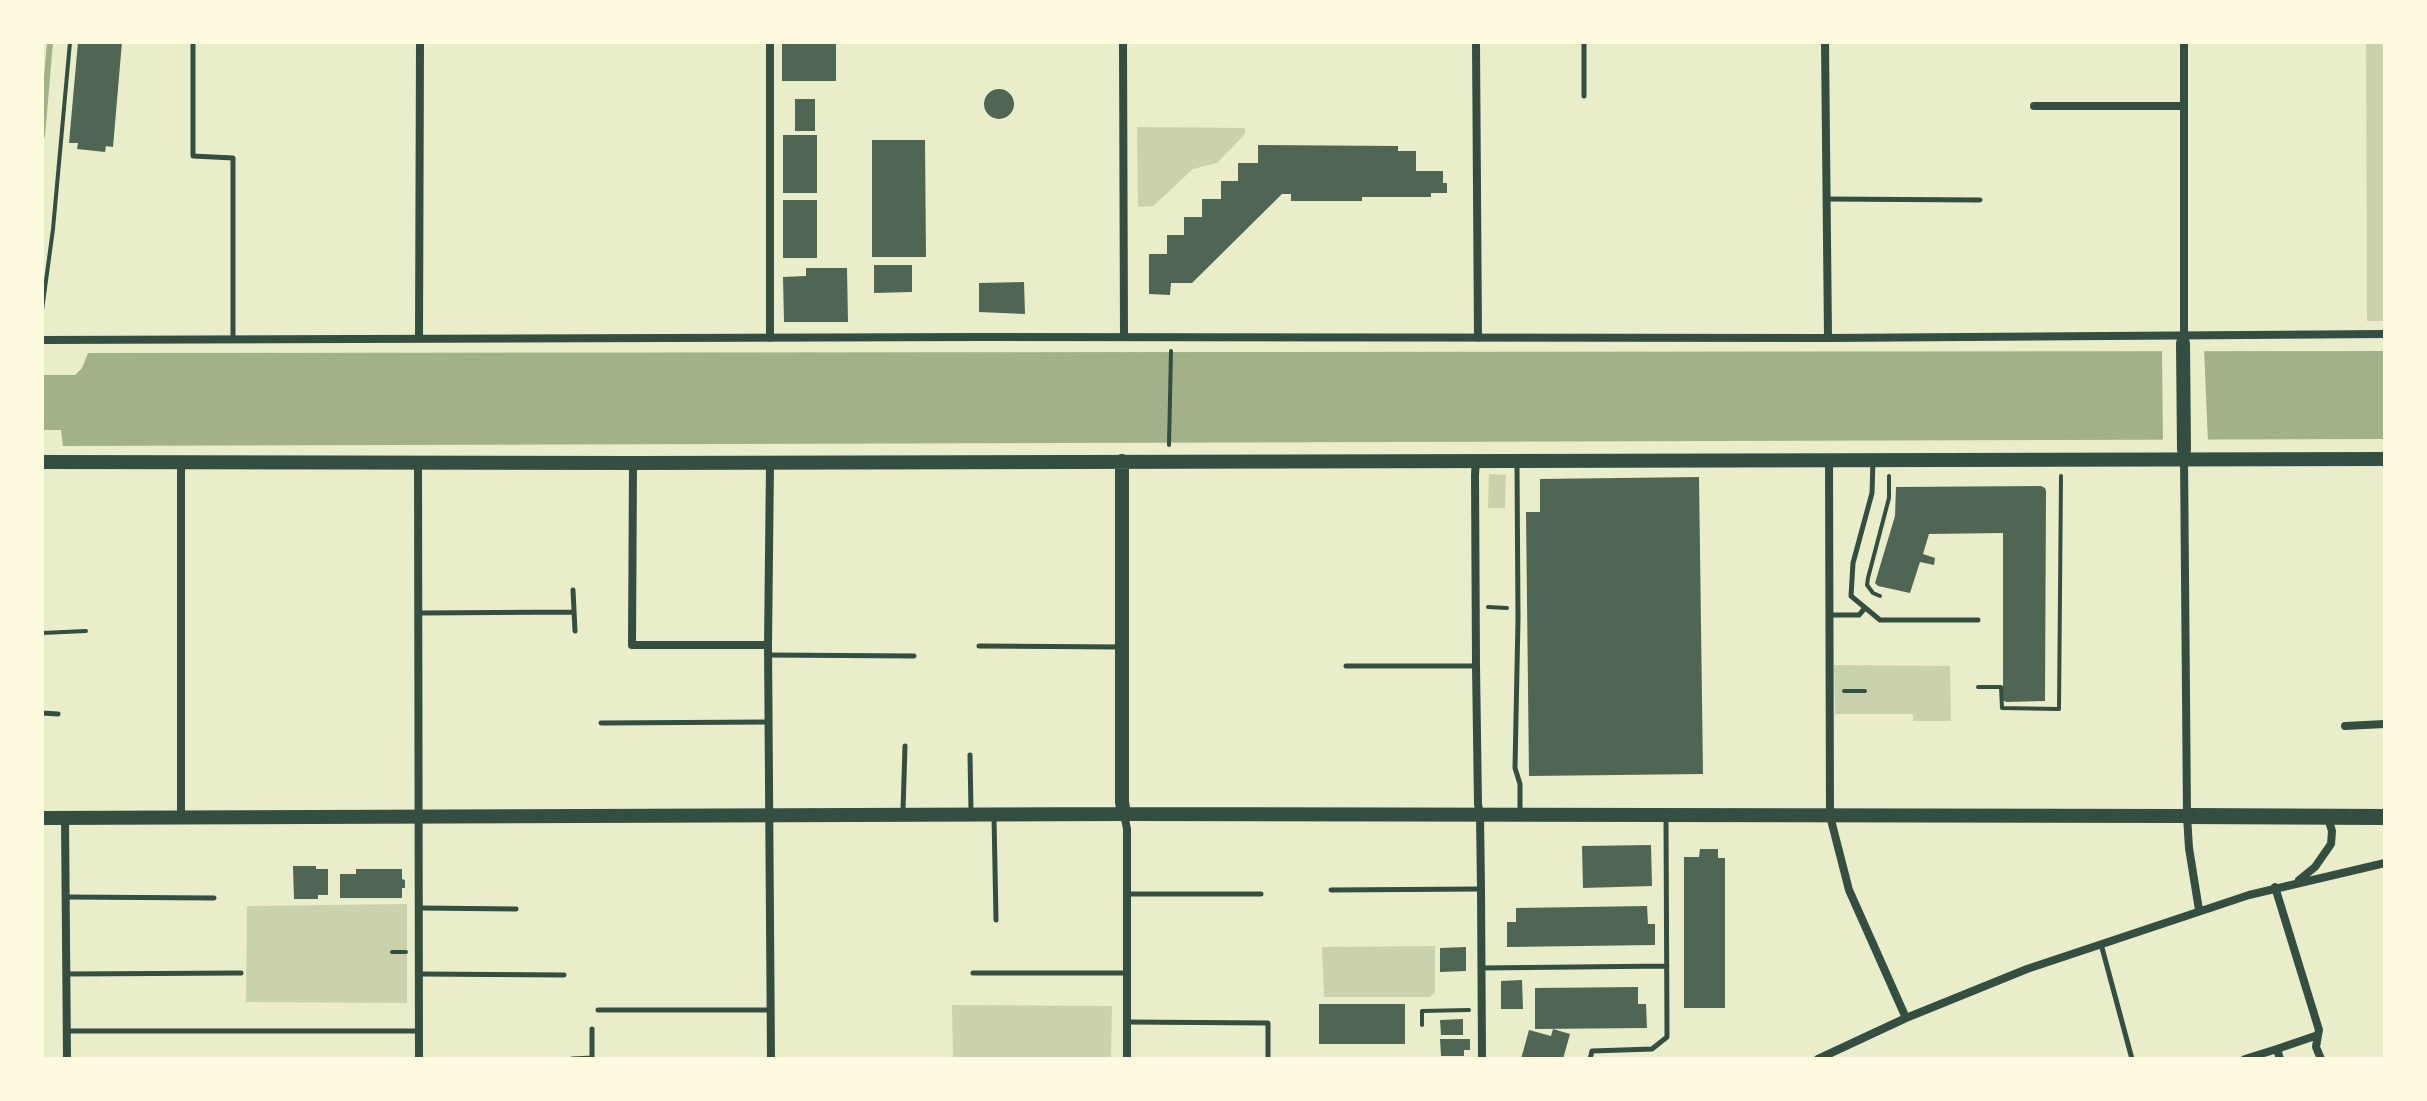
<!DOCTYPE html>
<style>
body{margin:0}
#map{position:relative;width:2427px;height:1101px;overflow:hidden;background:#e9edc9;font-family:Montserrat,sans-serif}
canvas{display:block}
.frame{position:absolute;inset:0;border:44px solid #fefae0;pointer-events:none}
</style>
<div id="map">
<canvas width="2427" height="1101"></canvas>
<div class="frame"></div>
</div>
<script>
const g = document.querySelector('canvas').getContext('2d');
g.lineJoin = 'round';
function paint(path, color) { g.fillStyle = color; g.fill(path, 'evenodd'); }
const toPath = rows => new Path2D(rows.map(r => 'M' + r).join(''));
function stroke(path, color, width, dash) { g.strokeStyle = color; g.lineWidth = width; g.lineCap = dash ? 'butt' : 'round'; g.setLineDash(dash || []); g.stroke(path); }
const green = toPath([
 [2366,42,2385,42,2385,321,2367,321],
 [1137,127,1245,128,1245,134,1217,163,1193,169,1153,206,1138,207],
 [1489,474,1506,475,1505,508,1488,508],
 [1834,665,1950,666,1951,721,1913,721,1913,714,1835,714],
 [407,904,407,1003,246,1002,247,906],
 [1435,946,1435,992,1430,997,1324,997,1322,947],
 [952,1005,1112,1006,1111,1059,953,1059]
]);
const water = toPath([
 [2385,351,2385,439,63,446,61,430,42,430,42,375,75,375,82,368,88,353]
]);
const pier = toPath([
 [2162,347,2204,347,2208,444,2163,444]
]);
const stream = toPath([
 [42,136,50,42]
]);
const building = toPath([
 [78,42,122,42,113,147,106,146,105,152,77,149,78,143,69,143],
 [782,42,836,42,836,81,782,81],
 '984 104a15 15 0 1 1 30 0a15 15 0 1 1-30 0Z',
 [795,99,815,99,815,131,795,131],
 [783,135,817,135,817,193,783,193],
 [872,140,925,140,926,257,872,257],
 [1258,145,1398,146,1398,151,1416,151,1416,171,1443,171,1443,183,1447,183,1447,193,1431,193,1431,197,1362,197,1362,201,1291,201,1291,194,1282,194,1192,283,1171,283,1170,295,1149,294,1149,254,1167,254,1167,235,1184,235,1184,217,1202,217,1202,199,1221,199,1221,181,1238,181,1238,163,1258,163],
 [783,200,817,200,817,258,783,258],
 [874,265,912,265,912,292,874,293],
 [806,268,847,268,848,322,784,322,783,277,806,276],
 [1024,282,1025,314,979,312,979,283],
 [1699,477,1703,774,1529,776,1526,512,1540,512,1540,479],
 [2041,486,2045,488,2046,491,2045,701,2006,702,2003,700,2003,533,1929,534,1923,554,1935,558,1934,565,1920,562,1910,593,1878,586,1875,583,1895,516,1896,487],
 [1651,845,1652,886,1583,888,1582,846],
 [1700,849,1718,849,1718,858,1725,858,1725,1008,1684,1008,1684,857,1699,857],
 [293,866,316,866,316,869,328,869,328,895,318,895,318,899,294,899],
 [356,869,402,869,402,879,405,880,405,888,402,888,402,898,340,898,340,874,356,874],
 [1647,906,1648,924,1655,924,1655,945,1507,947,1507,922,1516,922,1516,908],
 [1466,947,1466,971,1440,972,1440,948],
 [1522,980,1523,1009,1501,1009,1501,981],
 [1638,987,1638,1004,1646,1004,1647,1028,1535,1029,1535,988],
 [1319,1004,1405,1004,1405,1044,1319,1044],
 [1463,1019,1463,1035,1441,1035,1440,1020],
 [1553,1029,1570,1034,1563,1059,1521,1059,1529,1030,1551,1036],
 [1440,1039,1470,1039,1470,1050,1464,1050,1464,1056,1441,1056]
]);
const path = toPath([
 [42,310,53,229,70,42],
 [1169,445,1171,351],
 [1880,596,1873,593,1867,585,1868,578,1889,498,1889,476],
 [1488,607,1507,608],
 [42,633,86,631],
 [1978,687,2001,687,2002,708,2059,709,2061,476],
 [1844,691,1865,691],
 [392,952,406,952],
 [1422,1025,1422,1011,1469,1010]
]);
const service = toPath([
 [193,42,193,156,233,158,233,339],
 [1584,96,1584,42],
 [1827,199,1980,200],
 [1873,461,1872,493,1853,563,1851,596,1880,620,1978,620],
 [1517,464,1518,619,1515,768,1520,784,1520,814],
 [573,590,575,631],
 [419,613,574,612],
 [1830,615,1859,615,1865,608],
 [979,646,1121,647],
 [768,655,914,656],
 [1346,666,1475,666],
 [42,713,58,714],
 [601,723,768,722],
 [970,755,971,811],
 [903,811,905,746],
 [994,816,996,920],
 [1331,890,1481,889],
 [1128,894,1261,894],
 [66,897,214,898],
 [420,908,516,909],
 [2101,944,2132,1059],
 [1482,968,1667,966],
 [973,973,1126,973],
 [67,974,241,973],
 [421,974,564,975],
 [598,1010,771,1010],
 [1127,1022,1268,1023,1268,1059],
 [67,1031,418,1031],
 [572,1059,592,1058,592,1029],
 [1590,1059,1592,1051,1652,1049,1667,1037,1666,817]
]);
const minor = toPath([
 [1123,42,1124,337],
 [1476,42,1478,338],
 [1825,42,1828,338],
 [2034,106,2184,106],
 [419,338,420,42],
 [770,338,770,42],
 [2184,338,2184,42],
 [42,340,979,337,1828,338,2385,334],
 [2184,456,2187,816,2189,848,2199,910],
 [1476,460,1475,475,1476,666,1478,804,1480,815,1481,889,1482,1059],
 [1829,460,1830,816,1849,890,1906,1018],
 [181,462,181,816],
 [418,462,419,1059],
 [633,463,632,645,768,645],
 [770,463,768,645,771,1059],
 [2345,726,2385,724],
 [1124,814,1127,829,1127,1059],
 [65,818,67,1059],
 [2299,880,2315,867,2331,844,2332,831,2328,818],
 [2275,887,2319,1030,2318,1035,2277,1049,2280,1059],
 [2318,1035,2316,1047,2321,1059],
 [1818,1059,1906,1018,2027,969,2249,895,2385,863],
 [2245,1059,2277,1049]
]);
const tertiary = toPath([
 [2183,343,2184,450],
 [1122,461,1122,802,1124,814],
 [42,462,633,463,2385,459],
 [42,818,1124,814,2187,816]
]);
const secondary = toPath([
 [2187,816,2385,817]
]);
paint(green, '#cad2ad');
paint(water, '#a3b18a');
paint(pier, '#e9edc9');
stroke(stream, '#a3b18a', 6);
paint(building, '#4f6655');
stroke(path, '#344e41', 4);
stroke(service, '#344e41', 5);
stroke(minor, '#344e41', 8);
stroke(tertiary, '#344e41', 14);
stroke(secondary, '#344e41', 16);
</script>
